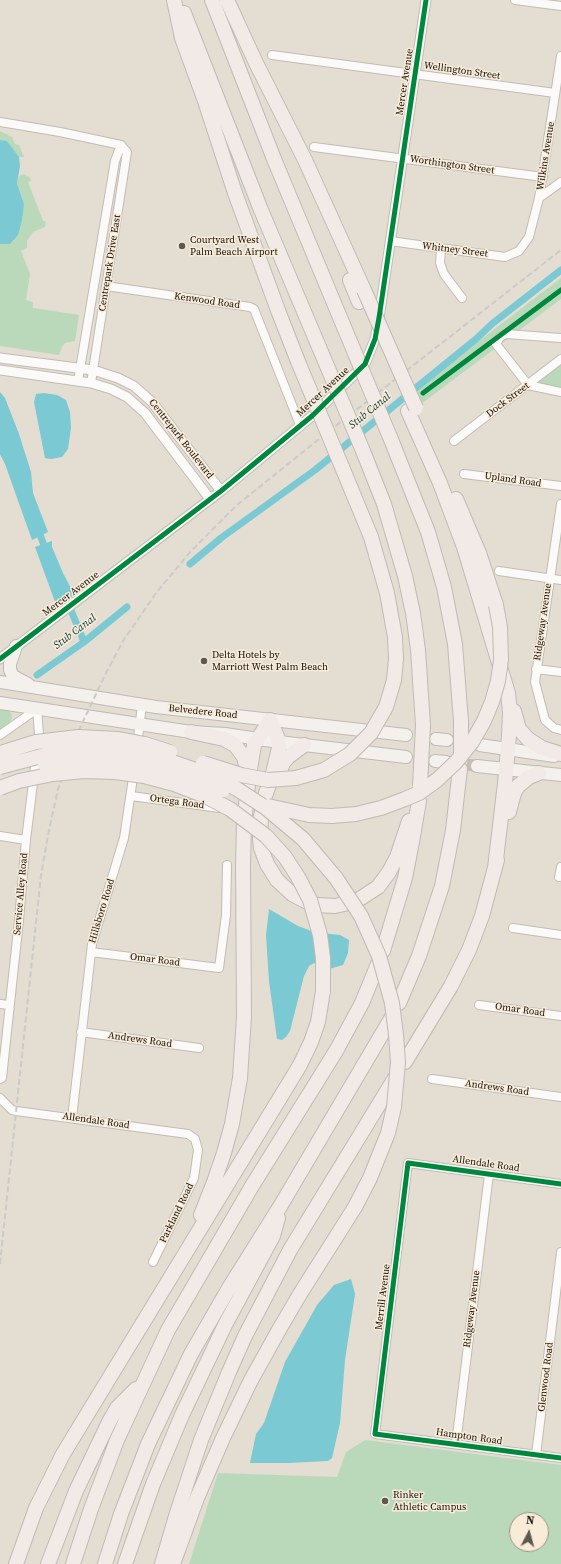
<!DOCTYPE html>
<style>
body{margin:0}
#map{position:relative;width:561px;height:1564px;overflow:hidden;background:#e4ddd2;font-family:"Source Serif 4",serif}
canvas{display:block}
.north{position:absolute;left:509px;top:1512px;width:40px;height:40px;box-sizing:border-box;background:#f8ebd8;border:1px solid #9d9386;border-radius:50%;rotate:6deg;font-size:11px;font-weight:700;line-height:16px;text-align:center;color:#15100a}
.north::after{content:'';display:block;margin:auto;width:14px;height:18px;background:#5d5850;clip-path:polygon(50% 0,100% 100%,50% 72%,0 100%)}
</style>
<div id="map">
<canvas width="561" height="1564"></canvas>
<div class="north">N</div>
</div>
<script>
const g = document.querySelector('canvas').getContext('2d');
g.lineJoin = 'round';
function paint(path, color) { g.fillStyle = color; g.fill(path, 'evenodd'); }
const toPath = rows => new Path2D(rows.map(r => 'M' + r).join(''));
function stroke(path, color, width, dash) { g.strokeStyle = color; g.lineWidth = width; g.lineCap = dash ? 'butt' : 'round'; g.setLineDash(dash || []); g.stroke(path); }
function drawText(font, color, halo, rows, align = 'center') {
  g.font = font + ' "Source Serif 4",serif'; g.lineWidth = 3; g.setLineDash([]); g.textBaseline = 'middle'; g.strokeStyle = halo; g.fillStyle = color; for (const [text, x, y, turn = 0] of rows) {
    g.save(); g.translate(x, y); g.rotate((+turn || 0) * Math.PI / 180); g.textAlign = isNaN(turn) ? turn : align; if (halo) g.strokeText(text, 0, 0); g.fillText(text, 0, 0); g.restore();
  }
}
const green = toPath([
 [0,131,12,137,15,144,19,145,24,157,19,157,7,141,0,140],
 [24,174,30,178,31,181,28,182,43,221,45,221,46,224,45,227,33,232,27,241,27,248,21,251,30,274,26,300,33,302,33,308,79,315,75,341,65,343,62,347,59,355,0,346,0,244,10,244,24,204,17,183,19,176],
 [561,278,561,299,421,404,414,391],
 [561,359,561,392,528,385],
 [0,708,9,710,12,715,11,721,0,730],
 [365,1440,561,1465,561,1564,189,1564,218,1473,337,1477,346,1452],
 [517,1520,541,1520,541,1544,517,1544]
]);
const water = toPath([
 [0,140,7,141,19,157,20,166,17,183,24,204,22,220,18,235,10,244,0,244],
 [0,392,5,398,19,434,31,472,33,493,48,532,32,540,5,464,0,454],
 [44,393,57,395,66,400,70,412,71,428,68,449,62,457,51,459,45,458,34,402,36,394],
 [52,541,52,547,63,573,75,596,58,610,35,547],
 [269,909,298,926,314,932,340,935,349,940,348,953,343,965,329,969,314,963,309,966,304,976,290,1031,286,1037,282,1040,277,1039,269,981,266,935],
 [351,1279,355,1294,345,1360,340,1423,332,1458,328,1461,288,1463,250,1463,256,1434,264,1423,285,1362,317,1305,334,1285]
]);
const canal = toPath([
 [37,527,47,553],
 [190,564,221,538,315,470,476,339,493,323,561,270],
 [68,603,84,642],
 [37,675,84,642,127,607]
]);
const primaryTunnel = toPath([
 [449,762,477,766]
]);
const minor = toPath([
 [515,0,561,6],
 [272,55,555,93],
 [0,122,60,132,121,145,127,152,91,383],
 [314,147,543,177],
 [539,198,561,182],
 [390,241,505,257,519,251,529,237,539,198,561,56],
 [441,249,440,263,444,274,462,298],
 [106,286,250,307,254,309,300,425],
 [561,338,506,334,500,337,496,344,528,385,561,392],
 [78,381,115,161,121,145],
 [454,441,561,359],
 [464,474,561,486],
 [561,504,535,682,545,720,554,728,561,730],
 [499,571,561,580],
 [536,669,561,672],
 [0,735,37,709,39,734,26,840,19,920,2,1078,0,1079],
 [137,746,142,705],
 [131,796,220,808],
 [0,836,26,840],
 [559,877,561,867],
 [513,928,561,935],
 [91,952,219,968,226,915,227,865],
 [0,1004,9,1005],
 [479,1005,561,1016],
 [81,1032,199,1048],
 [432,1079,561,1097],
 [0,1098,12,1110,16,1111,188,1134,195,1139,198,1150,194,1178,153,1262],
 [72,1118,92,944,124,838,134,771],
 [561,1184,408,1163,375,1434,561,1458],
 [456,1444,489,1174],
 [536,1455,561,1252]
]);
const tertiary = toPath([
 [0,358,93,370,118,378,134,386,152,402,221,491],
 [0,370,91,383,111,389,127,397,145,413,210,499],
 [0,659,221,491,312,416,365,364,375,339,379,318,426,0]
]);
const primary = toPath([
 [16,646,10,664,10,670,13,676,28,684],
 [0,682,156,707,406,735],
 [0,703,191,732,225,734,279,742,406,757],
 [436,739,447,740],
 [480,745,554,756],
 [435,761,446,762],
 [477,766,561,775]
]);
const motorway = toPath([
 [174,0,182,38,205,101,235,193,279,313,299,364],
 [212,0,274,159,344,327],
 [227,0,256,63,305,160,364,290],
 [184,13,261,210,319,347],
 [350,280,359,302],
 [408,411,440,483,464,547,508,693,510,712,509,735,505,783,495,868],
 [390,437,428,532,444,587,455,644,461,721],
 [363,451,384,504,405,576,413,613,418,650,423,725],
 [342,467,371,537,387,593,395,637,396,659,394,680],
 [456,499,479,553,496,605],
 [514,711,519,729,528,739,542,748,561,754],
 [270,720,278,739,279,748,273,773,264,799,261,817,260,838,261,848,267,864,277,880,292,894,307,902],
 [191,732,224,739,235,745,244,757,248,773],
 [279,774,283,763,288,757,304,745],
 [509,812,514,793,518,786,529,777,539,773],
 [358,900,378,887,389,872,397,857,409,821],
 [317,905,335,906,349,903],
 [383,951,405,878,412,842,419,801],
 [399,1003,419,956,442,886,453,830,460,769],
 [405,1062,451,986,469,950,482,916,497,860],
 [201,1215,214,1182,224,1153,232,1124,240,1078,244,1016,243,865,244,824,249,775,254,745,270,720],
 [16,1564,36,1508,63,1454,300,1065,311,1042,318,1022,323,991],
 [48,1564,76,1491,109,1422,117,1408,136,1389],
 [73,1564,91,1509,117,1440,168,1330,252,1186,336,1051,362,1003,378,964],
 [105,1564,121,1514,148,1444,191,1354,229,1288,281,1205,392,1017],
 [125,1564,153,1484,182,1415,225,1325,273,1236,278,1218],
 [162,1564,176,1516,201,1440,229,1372,245,1336,290,1250,395,1078],
 [173,1564,197,1498,223,1438,250,1382,280,1328,300,1294]
]);
const rail = toPath([
 [0,1264,41,875,49,830,58,789,79,730,105,675,123,641,156,593,191,551,237,505,324,435,561,250]
]);
const motorwayBridge = toPath([
 [364,290,416,408],
 [344,327,390,437],
 [319,347,363,451],
 [299,364,342,467],
 [0,753,36,742,78,737,119,739,145,744,170,752],
 [461,755,461,721],
 [203,763,241,775,268,780,296,778,324,770,350,754,371,733,386,707,394,680],
 [45,765,92,761,133,764,171,772,223,790],
 [0,767,49,754,78,751,108,751,138,754,167,760,210,775,237,789,266,808,303,839,336,878,361,916,379,956,392,1003,396,1035,398,1062,394,1107,388,1133,370,1178,355,1207,300,1294],
 [420,786,423,725],
 [0,788,19,781,53,774,84,771,115,772,144,776,174,784,203,795,230,809,266,836,285,857,298,877,310,900,320,935,323,958,323,991],
 [268,806,309,815,332,816,356,814,381,808,405,799,419,793,437,780,456,762,472,742,484,721,492,702,498,681,501,660,500,627,496,605]
]);
const cycleway = toPath([
 [423,393,561,290],
 [0,659,221,491,312,416,365,364,375,339,379,318,426,0],
 [561,1184,408,1163,375,1434,561,1458]
]);
const markers = [
 [182,246,4,"#5d5850"],
 [204,661,4,"#5d5850"],
 [385,1501,4,"#5d5850"]
];
const streetNames = [
 ["Wellington Street",462,71,8],
 ["Mercer Avenue",405,82,-81],
 ["Wilkins Avenue",546,156,-81],
 ["Worthington Street",452,165,8],
 ["Whitney Street",455,250,7],
 ["Centrepark Drive East",110,263,-81],
 ["Kenwood Road",207,301,8],
 ["Mercer Avenue",323,392,-43],
 ["Dock Street",508,400,-37],
 ["Centrepark Boulevard",181,439,52],
 ["Upland Road",513,480,8],
 ["Mercer Avenue",71,594,-37],
 ["Ridgeway Avenue",543,622,-82],
 ["Belvedere Road",203,712,6],
 ["Ortega Road",177,802,8],
 ["Service Alley Road",21,894,-85],
 ["Hillsboro Road",102,911,-73],
 ["Omar Road",155,960,7],
 ["Omar Road",520,1010,8],
 ["Andrews Road",140,1040,8],
 ["Andrews Road",497,1088,8],
 ["Allendale Road",96,1121,8],
 ["Allendale Road",486,1164,8],
 ["Parkland Road",177,1213,-64],
 ["Merrill Avenue",383,1297,-83],
 ["Ridgeway Avenue",472,1309,-83],
 ["Glenwood Road",546,1377,-83],
 ["Hampton Road",469,1437,8]
];
const poiNames = [
 ["Courtyard West",190,240],
 ["Palm Beach Airport",190,252],
 ["Delta Hotels by",212,655],
 ["Marriott West Palm Beach",212,667],
 ["Rinker",393,1495],
 ["Athletic Campus",393,1507]
];
const waterNames = [
 ["Stub Canal",370,411,-39],
 ["Stub Canal",75,632,-37]
];
paint(green, '#bad9ba');
paint(water, '#7ac9d3');
stroke(canal, '#7ac9d3', 7);
stroke(primaryTunnel, '#c5beb4', 12, [12, 6]);
stroke(minor, '#c1bcb4', 10);
stroke(tertiary, '#c1bcb4', 11);
stroke(primary, '#bebab5', 14);
stroke(motorway, '#bebab5', 16);
stroke(minor, '#fbfaf8', 8);
stroke(tertiary, '#fbfaf8', 9);
stroke(primary, '#f4f0ec', 12);
stroke(motorway, '#f1eae6', 14);
stroke(rail, '#cccac8', 2, [6, 3]);
stroke(motorwayBridge, '#bebab5', 16, []);
stroke(motorwayBridge, '#f1eae6', 14);
stroke(cycleway, '#00873e', 5);
for (const [x, y, r, color] of markers) { const dot = new Path2D(); dot.arc(x, y, r, 0, 2 * Math.PI); g.fillStyle = color; g.fill(dot); stroke(dot, '#f8ebd8', 1.5); }
drawText('10px', '#15100a', '#f8ebd8', streetNames);
drawText('10px', '#15100a', '#f8ebd8', poiNames, 'left');
drawText('italic 11px', '#043c44', '#f8ebd8', waterNames);
</script>
